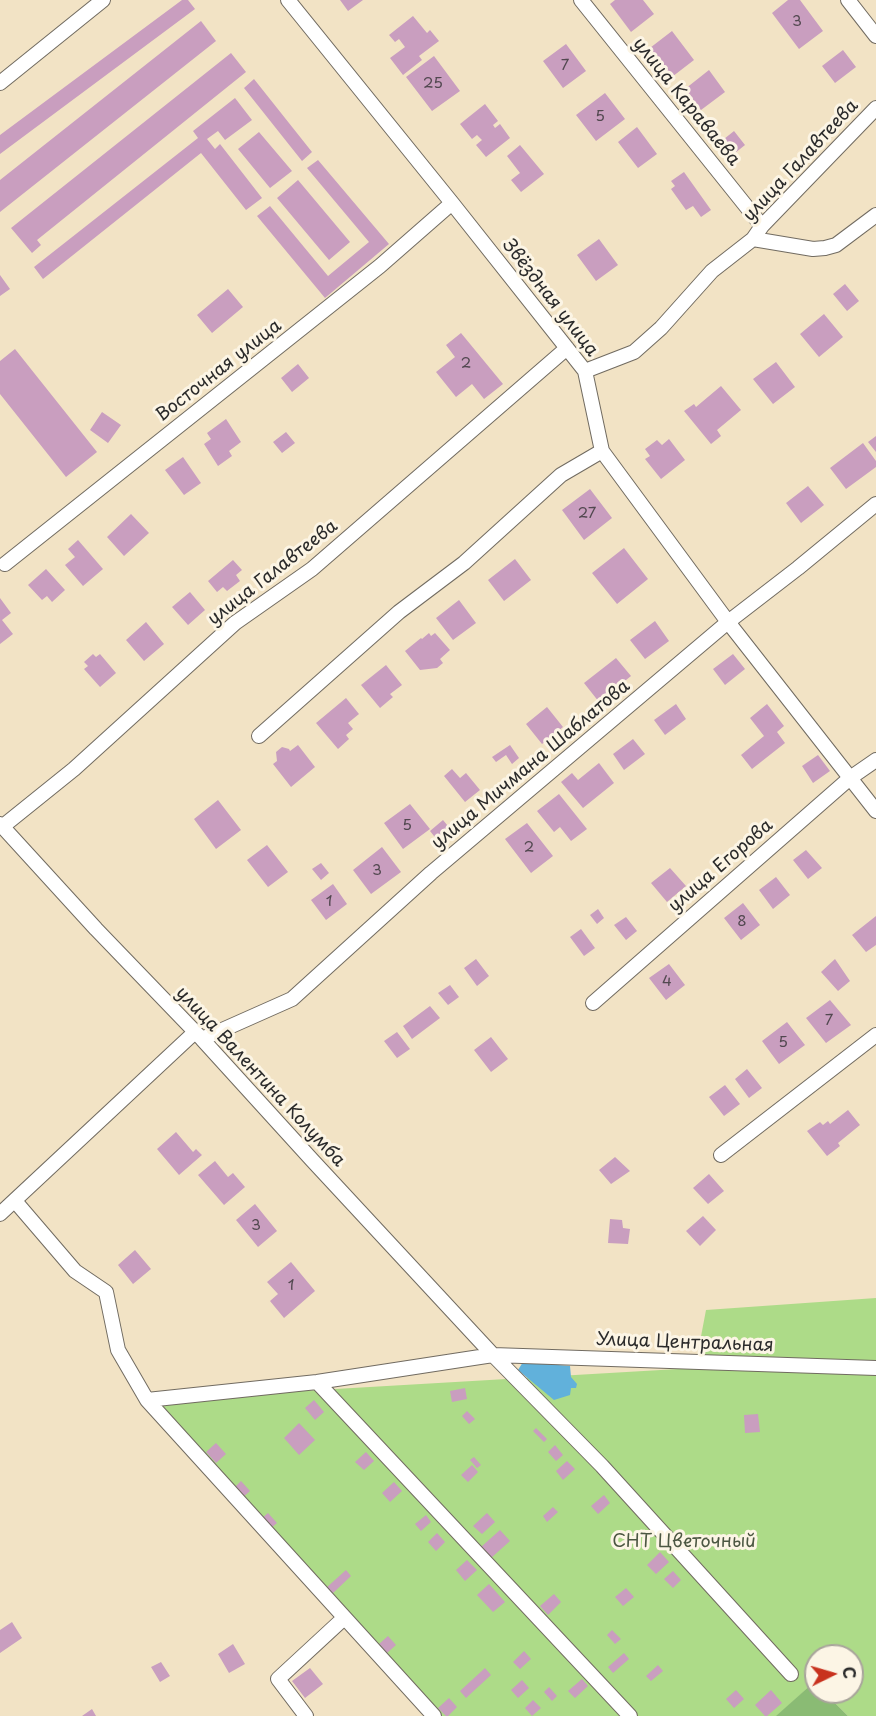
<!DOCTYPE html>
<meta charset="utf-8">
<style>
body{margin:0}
#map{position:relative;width:876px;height:1716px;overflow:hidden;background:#f2e3c5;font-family:"Playpen Sans",sans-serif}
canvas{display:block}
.north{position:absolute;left:804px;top:1644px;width:60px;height:60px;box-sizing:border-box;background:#fcf5e5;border:2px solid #a8a49b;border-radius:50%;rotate:85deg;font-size:16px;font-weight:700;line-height:24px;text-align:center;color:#2b2b2b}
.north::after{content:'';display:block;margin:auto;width:21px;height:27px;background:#c8321e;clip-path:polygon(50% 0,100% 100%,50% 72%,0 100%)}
</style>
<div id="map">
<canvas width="876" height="1716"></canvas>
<div class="north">С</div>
</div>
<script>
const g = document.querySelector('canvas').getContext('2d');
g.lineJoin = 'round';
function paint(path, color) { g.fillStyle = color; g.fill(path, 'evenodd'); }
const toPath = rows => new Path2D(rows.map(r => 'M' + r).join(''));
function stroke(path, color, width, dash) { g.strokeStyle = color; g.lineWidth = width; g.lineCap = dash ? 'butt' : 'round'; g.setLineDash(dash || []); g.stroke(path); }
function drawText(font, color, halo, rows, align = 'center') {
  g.font = font + ' "Playpen Sans",sans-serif'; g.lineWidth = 6; g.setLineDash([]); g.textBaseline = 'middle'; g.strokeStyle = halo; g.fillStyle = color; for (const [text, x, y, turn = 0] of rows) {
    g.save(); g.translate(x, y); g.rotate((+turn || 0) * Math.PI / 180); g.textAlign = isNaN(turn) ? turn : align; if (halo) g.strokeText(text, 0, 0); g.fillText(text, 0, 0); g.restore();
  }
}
const green = toPath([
 [876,1298,876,1716,848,1716,824,1692,852,1692,852,1656,816,1656,816,1683,814,1682,777,1716,433,1716,147,1400,695,1368,706,1310]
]);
const forest = toPath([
 [814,1682,816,1683,816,1692,824,1692,848,1716,776,1716]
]);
const water = toPath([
 [523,1362,570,1366,571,1377,577,1384,576,1388,571,1388,570,1395,554,1400,518,1370]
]);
const building = toPath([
 [182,0,188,0,195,9,0,154,0,135],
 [340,0,363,0,348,11],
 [615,0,643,0,654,14,631,32,610,4],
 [788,0,800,0,823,31,799,49,772,13],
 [413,16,427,33,430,30,439,41,419,56,422,60,403,75,390,58,405,47,399,39,395,42,389,35],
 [201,21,216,41,0,212,0,180],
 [672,31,694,60,668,80,646,51],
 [566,44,586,71,563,88,543,61],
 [843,50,856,67,835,83,822,66],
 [231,53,246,72,37,240,41,245,32,253,11,228],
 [434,56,460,91,432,111,406,77],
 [709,70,725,92,701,110,685,89],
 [254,79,312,152,302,161,244,88],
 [605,93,625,119,596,141,576,115],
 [235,98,252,120,225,140,218,131,207,139,215,149,220,144,262,198,246,210,201,153,43,279,34,267,198,138,193,131],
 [485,104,498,121,493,125,495,128,500,124,510,138,486,157,476,145,482,140,477,135,472,139,460,124],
 [637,127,657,154,638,168,618,142],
 [734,131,745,145,730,157,719,143],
 [259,132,292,171,270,188,238,149],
 [520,145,544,174,521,192,511,180,520,173,507,156],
 [318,160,389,244,325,298,257,216,270,206,328,276,369,242,307,168],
 [684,172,711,210,701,217,693,206,686,210,671,189,675,186,671,181],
 [298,180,350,242,329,260,277,198],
 [599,239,618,265,596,281,577,255],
 [0,275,10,289,0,296],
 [845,284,859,301,847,311,833,294],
 [228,289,243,307,212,333,197,315],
 [824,314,843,337,819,357,800,334],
 [461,333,503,384,484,399,472,384,456,397,436,372,455,357,446,345],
 [15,349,97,452,66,477,0,394,0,361],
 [776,362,795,387,773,404,753,379],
 [298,364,309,378,292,392,281,378],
 [721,386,741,410,717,430,721,436,711,444,684,411,694,404,696,407],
 [102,412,121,425,108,443,90,430],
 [226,419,241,442,229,451,232,456,218,466,204,444,211,439,207,433],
 [286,432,295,443,282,453,273,442],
 [876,436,876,452,868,442],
 [669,439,685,460,661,479,645,459,650,456,645,449,657,440,662,445],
 [863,443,876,461,876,467,846,489,830,468],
 [183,457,201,483,184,495,165,470],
 [808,486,824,505,801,523,786,503],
 [590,489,612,518,584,540,562,510],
 [131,514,149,533,124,556,107,537],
 [78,540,103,569,83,586,65,565,75,557,68,549],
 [624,548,648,579,617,604,592,573],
 [515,559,531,580,504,601,488,580],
 [233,560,242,570,236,575,240,581,227,591,223,587,217,592,208,581],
 [46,569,65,590,52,602,47,596,42,600,28,585],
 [190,592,205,610,188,625,172,607],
 [0,598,11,613,2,620,13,634,0,644],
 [459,600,476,623,453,640,436,618],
 [655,621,669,641,645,659,630,640],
 [146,622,164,644,144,661,126,640],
 [429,633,431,636,435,633,450,650,440,659,443,663,437,668,420,670,405,651,421,638,422,639],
 [93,654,96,657,100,654,116,673,100,687,84,669,88,666,84,662],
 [733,654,745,669,725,685,713,669],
 [616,658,631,676,599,702,584,683],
 [386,665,402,685,390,694,393,697,380,708,361,685],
 [346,698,359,714,348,723,353,729,346,735,349,739,338,749,316,723],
 [676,704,686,719,665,735,654,720],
 [767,704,784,726,777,732,785,743,752,769,741,755,764,736,750,718],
 [547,707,563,727,542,744,526,724],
 [633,739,645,754,624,770,613,754],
 [298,745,315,767,291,787,273,764,277,761,276,752,282,747,289,749,290,751],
 [510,745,519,758,512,764,506,755,496,762,492,757],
 [818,755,830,771,813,783,802,766],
 [599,763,614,783,583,808,561,782,572,773,578,780],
 [452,769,460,778,466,773,480,790,465,802,444,776],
 [559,794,587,829,571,841,560,827,554,832,537,811],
 [218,800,241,830,216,849,194,819],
 [410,804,430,829,403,849,384,823],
 [443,820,452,831,438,841,430,831],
 [527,823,553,856,531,873,505,839],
 [267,845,288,872,268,887,247,860],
 [382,847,401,872,371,894,353,870],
 [806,850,822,868,808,879,793,860],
 [321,863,329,873,321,880,312,869],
 [670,868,686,886,667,902,651,883],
 [776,877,790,895,773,909,759,890],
 [333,884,347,904,326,920,311,900],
 [743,903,760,925,741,940,724,918],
 [598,909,604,918,597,924,590,915],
 [876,916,876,945,866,952,852,935],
 [626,917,637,931,626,940,614,925],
 [581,929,595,948,584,956,570,937],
 [476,959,489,976,477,986,464,968],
 [835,959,850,981,838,991,821,972],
 [669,964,685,985,666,1000,649,978],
 [450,985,459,997,448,1005,438,993],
 [830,1000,851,1025,826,1043,806,1018],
 [430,1006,440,1018,412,1039,403,1026],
 [787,1022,805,1045,779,1064,762,1041],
 [397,1032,410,1049,397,1058,384,1041],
 [491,1037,508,1059,491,1072,474,1050],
 [747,1069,762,1088,749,1098,735,1079],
 [725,1085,740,1104,724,1116,709,1097],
 [848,1110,860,1125,838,1143,840,1146,827,1156,807,1131,820,1122,823,1125,828,1121,830,1124],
 [176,1132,193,1152,196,1149,202,1155,179,1175,157,1149],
 [615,1157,630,1171,611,1184,599,1170],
 [215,1161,228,1177,233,1173,245,1187,224,1205,198,1175],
 [709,1174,724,1191,708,1204,693,1188],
 [255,1204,277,1231,258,1247,236,1220],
 [703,1216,716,1230,700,1246,686,1231],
 [610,1219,622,1220,623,1228,630,1229,628,1244,608,1243],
 [135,1250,151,1269,133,1284,118,1265],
 [291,1262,315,1291,284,1318,270,1301,278,1294,267,1282],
 [465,1388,467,1399,452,1402,450,1391],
 [314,1400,324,1412,315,1420,305,1408],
 [467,1411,475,1419,469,1424,462,1416],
 [758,1414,760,1432,745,1433,744,1415],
 [299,1423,315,1440,299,1455,284,1438],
 [536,1428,547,1439,544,1442,533,1431],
 [216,1443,226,1454,216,1463,206,1452],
 [555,1445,563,1455,556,1461,548,1452],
 [366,1452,374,1461,364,1470,355,1462],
 [474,1457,481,1465,477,1468,470,1460],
 [567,1461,575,1469,563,1480,556,1471],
 [472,1465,478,1472,468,1482,461,1475],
 [241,1481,250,1491,241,1499,233,1489],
 [394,1482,402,1491,390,1502,382,1493],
 [604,1495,610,1503,598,1514,591,1506],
 [553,1507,558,1512,547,1522,543,1516],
 [268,1513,277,1523,270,1529,261,1519],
 [487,1513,495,1522,482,1534,473,1526],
 [426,1515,431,1522,421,1531,415,1524],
 [500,1530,510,1541,491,1558,481,1547],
 [437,1533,445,1542,436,1551,428,1542],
 [660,1552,669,1562,656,1574,647,1565],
 [467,1560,477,1570,465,1581,456,1570],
 [346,1570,351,1576,332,1594,326,1588],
 [673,1571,681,1580,673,1588,664,1579],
 [489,1584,505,1602,493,1612,477,1595],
 [626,1588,634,1597,623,1606,615,1597],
 [554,1594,561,1602,548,1615,540,1606],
 [12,1622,22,1638,0,1653,0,1630],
 [612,1630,621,1639,615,1644,607,1635],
 [388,1636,396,1645,387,1653,379,1644],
 [233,1644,245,1664,229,1673,218,1654],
 [524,1651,531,1659,520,1669,513,1662],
 [624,1653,629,1659,613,1673,608,1667],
 [161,1662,170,1676,160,1682,151,1667],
 [658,1665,663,1671,651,1681,646,1676],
 [310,1668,323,1684,305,1698,292,1681],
 [485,1668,491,1675,466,1698,460,1691],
 [582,1679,588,1686,575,1698,568,1691],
 [522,1680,529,1688,518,1698,511,1690],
 [549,1687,557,1696,552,1701,544,1692],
 [736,1690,744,1699,734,1708,726,1699],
 [771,1690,782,1703,767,1716,765,1716,755,1705],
 [449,1698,457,1707,448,1716,446,1716,438,1708],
 [533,1700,541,1708,532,1716,525,1708],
 [92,1709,96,1716,82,1716]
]);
const street = toPath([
 [288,0,452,203,585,371,602,451,728,622,876,811],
 [581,0,762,226],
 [848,0,876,36],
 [0,83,103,0],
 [753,239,813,249,825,248,836,245,876,215],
 [585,371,634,352,661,328,712,271,753,239,762,226,876,108],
 [5,564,380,266,452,203],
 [259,736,399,612,464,563,561,475,602,451],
 [0,824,96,929,202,1039,312,1160,493,1355,602,1466,791,1674],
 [2,827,74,769,235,623,312,569,567,348],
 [593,1003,850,778,876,760],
 [202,1039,292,999,431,873,728,622,798,568,876,504],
 [721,1155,876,1035],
 [15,1201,75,1271,106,1292,118,1350,147,1400,434,1716],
 [0,1214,195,1032],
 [317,1382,630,1716],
 [147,1400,317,1382,493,1355,876,1368],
 [306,1716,278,1679,344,1618]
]);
const numberNames = [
 ["3",797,22],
 ["7",565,66],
 ["25",433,84],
 ["5",600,117],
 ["2",466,364],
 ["27",587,514],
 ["5",407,826],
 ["2",529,848],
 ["3",377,871],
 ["1",329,902],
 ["8",742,922],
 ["4",667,982],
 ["7",829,1021],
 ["5",783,1043],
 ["3",256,1226],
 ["1",291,1286]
];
const streetNames = [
 ["улица Караваева",686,102,51],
 ["улица Галавтеева",801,161,-47],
 ["Звёздная улица",550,298,52],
 ["Восточная улица",219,371,-38],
 ["улица Галавтеева",273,573,-38],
 ["улица Мичмана Шаблатова",531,765,-40],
 ["улица Егорова",721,866,-41],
 ["улица Валентина Колумба",260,1077,47],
 ["Улица Центральная",685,1343,2]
];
const parkNames = [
 ["СНТ Цветочный",684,1542]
];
paint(green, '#addb88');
paint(forest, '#8abb74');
paint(water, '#61b1db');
paint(building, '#c99ebf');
stroke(street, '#716b61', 16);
stroke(street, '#fff', 14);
drawText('15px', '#524850', null, numberNames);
drawText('18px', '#2b2b2b', '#fcf5e5', streetNames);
drawText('18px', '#4c5742', '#fcf5e5', parkNames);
</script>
